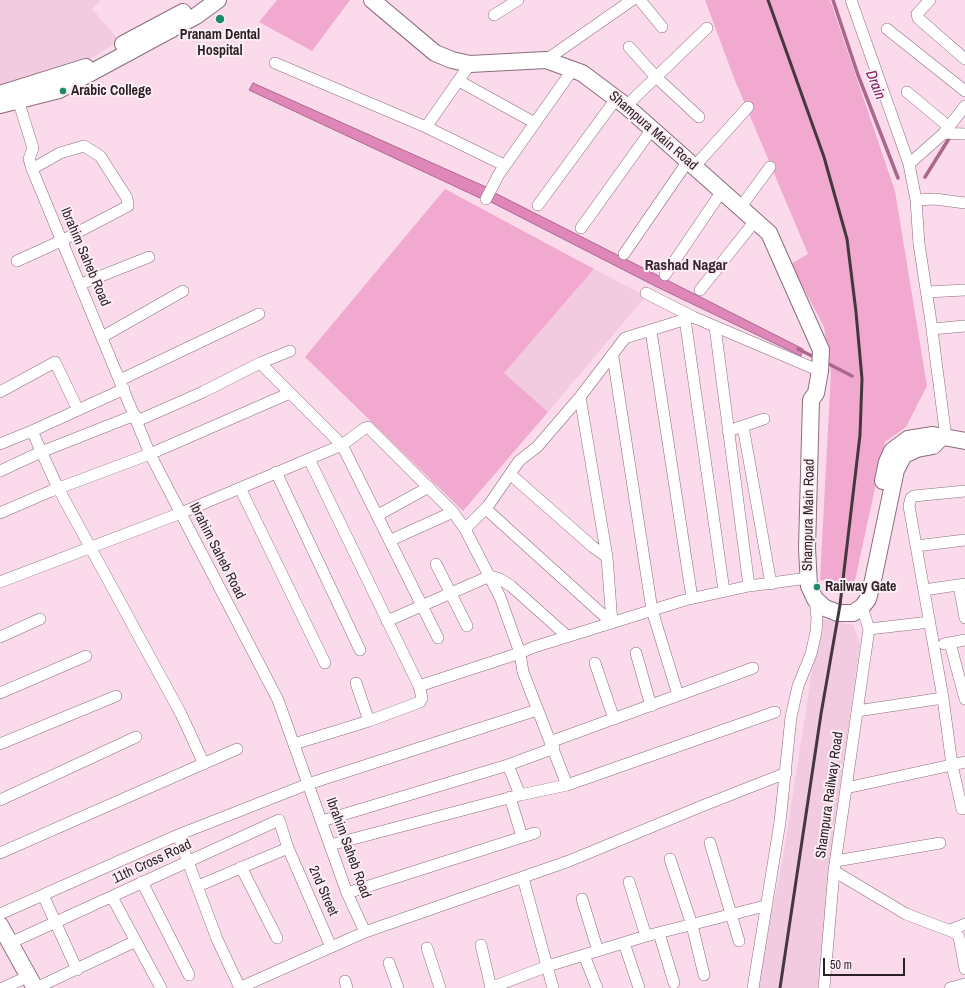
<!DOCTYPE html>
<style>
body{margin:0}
#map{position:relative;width:965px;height:988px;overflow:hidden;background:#fbdaeb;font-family:"Archivo Narrow",sans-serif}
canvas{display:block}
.scale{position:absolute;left:823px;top:958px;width:82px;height:18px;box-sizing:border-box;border:2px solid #2b1f25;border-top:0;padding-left:5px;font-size:12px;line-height:14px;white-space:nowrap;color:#2b1f25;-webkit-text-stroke:3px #fbeef4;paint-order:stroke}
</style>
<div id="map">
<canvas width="965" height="988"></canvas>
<div class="scale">50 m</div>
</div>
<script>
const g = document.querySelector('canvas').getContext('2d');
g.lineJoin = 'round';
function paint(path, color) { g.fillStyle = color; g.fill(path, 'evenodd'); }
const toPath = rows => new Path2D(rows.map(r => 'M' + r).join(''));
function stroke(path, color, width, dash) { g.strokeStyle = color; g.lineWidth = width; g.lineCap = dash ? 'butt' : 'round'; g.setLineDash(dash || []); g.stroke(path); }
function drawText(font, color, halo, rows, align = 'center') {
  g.font = font + ' "Archivo Narrow",sans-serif'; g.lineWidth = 4; g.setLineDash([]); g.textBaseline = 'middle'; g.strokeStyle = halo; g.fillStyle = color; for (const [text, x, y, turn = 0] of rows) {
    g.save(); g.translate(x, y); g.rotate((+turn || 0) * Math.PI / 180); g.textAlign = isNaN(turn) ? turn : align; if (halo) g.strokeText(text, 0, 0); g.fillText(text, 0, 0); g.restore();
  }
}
const built = toPath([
 [0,0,101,0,92,9,119,40,96,56,0,90],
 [594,269,646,296,548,412,504,373],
 [820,618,853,625,860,644,838,801,819,988,756,988,783,858]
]);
const green = toPath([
 [277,0,350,0,312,51,259,22],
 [705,0,830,0,895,191,927,386,906,427,885,442,854,585,820,580,831,373,824,327,791,264,808,254,734,78],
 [445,189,594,269,504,373,548,412,463,511,305,357]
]);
const water = toPath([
 [253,83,486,187,482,199,249,90,253,83],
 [495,193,803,349,801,356,657,287,491,202,495,193]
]);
const stream = toPath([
 [833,0,858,75,898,178],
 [925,177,950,137],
 [798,349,816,358],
 [825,362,852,376]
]);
const street = toPath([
 [640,0,662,27],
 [851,0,909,164],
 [930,0,917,14,918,18,965,59],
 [494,15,518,0],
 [887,29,965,91],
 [629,47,656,77,699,117],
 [546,60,632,0],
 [275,63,426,127,504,165],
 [459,81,535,123],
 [907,92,949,127],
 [18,100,33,148,29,159,32,169,150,454,278,700,347,893,365,932],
 [626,106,707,28],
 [965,106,944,133,965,134],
 [426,127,470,64],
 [944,133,909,164,916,200,935,199,965,203],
 [694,167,748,107],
 [486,199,499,174,573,69],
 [916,200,919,244,931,322,946,438],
 [538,205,616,99],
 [740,208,770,167],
 [581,228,652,129],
 [624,254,688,161],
 [17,261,63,240,128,206,127,198,100,156,84,146,60,153,32,169],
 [665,275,722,191],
 [81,284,149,257],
 [700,290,755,221],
 [927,292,965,290],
 [646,293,693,317],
 [685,319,724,591],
 [715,327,749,586],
 [932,329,965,326],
 [651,331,692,598],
 [102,337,183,291],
 [613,357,652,610,678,695],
 [120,380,259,314],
 [124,389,32,431,58,488,181,714,204,764],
 [0,392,55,362,78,410],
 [580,397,607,557,612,623],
 [137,421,203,392,260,363,290,351],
 [743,426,771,584],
 [728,431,764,419],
 [0,444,32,431],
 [0,471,41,452,135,415],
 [276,472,360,650],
 [510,474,593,547,607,557],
 [240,488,325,663],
 [965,491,914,496,911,498,909,506,943,698,952,765,962,809,965,808],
 [486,509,612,623],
 [0,513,51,491,150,454,290,393],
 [378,515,429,487],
 [391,540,453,512],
 [916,546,965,540],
 [436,564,467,626],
 [0,582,181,513,342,445,260,363],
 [959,585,965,618],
 [924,590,965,584],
 [387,621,490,576,500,579,511,586,567,636],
 [869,629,930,622],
 [0,637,40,619],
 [438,638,342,445,365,428,368,427,453,512,465,529],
 [950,643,965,699],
 [944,644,965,640],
 [636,653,651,706],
 [595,663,614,719],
 [356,683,369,721],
 [419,686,520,653,500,597,465,529,488,506,519,461,537,447,580,397,625,338,693,317,820,371],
 [0,693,86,656],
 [857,711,943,698],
 [775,712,567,785,523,672,520,653,534,647,685,600,749,586,808,578],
 [550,742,753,668],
 [0,744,116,696],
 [294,744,369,721,420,702,422,698,419,686,309,459],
 [846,788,965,762],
 [520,795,567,785],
 [510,797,522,837],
 [0,800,136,737],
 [322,821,508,765,554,748],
 [178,835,217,939,240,988],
 [710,843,739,941],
 [330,845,520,795,508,765],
 [0,853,237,749],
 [670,859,692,925,704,975],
 [836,861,940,843],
 [241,867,277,938],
 [834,871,906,914,956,933,959,937,965,969],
 [523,878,553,988],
 [142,882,189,975],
 [629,882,646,936],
 [198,886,288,848],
 [347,893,535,833],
 [43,895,77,970],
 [112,897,161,988],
 [582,899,598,951],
 [0,914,178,835,308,784,537,710],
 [950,930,965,924],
 [659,933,674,983],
 [10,943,279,820,288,848,331,947],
 [624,943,639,988],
 [481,945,491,988],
 [427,948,440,988],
 [584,955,597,988],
 [389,963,398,988],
 [345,981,347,988],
 [3,988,29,976],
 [36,988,136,941],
 [239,988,365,932,569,861,702,806,786,773],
 [490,988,548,966,646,936,765,906],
 [753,988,780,822,791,717,798,686,811,654,816,632,817,618,815,599],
 [824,988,834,871,869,629,862,607],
 [950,988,965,984]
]);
const secondary = toPath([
 [372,0,435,53,452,60,470,64,546,60,582,73,626,106,769,233,821,350,820,371,816,393,811,400,807,548,809,586,815,599,825,608,838,613,853,613,862,607,868,599,873,580,896,470,904,455,917,449,933,446,941,438],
 [123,44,183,12],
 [0,94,86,67],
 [0,105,59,90,196,16,218,0],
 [883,481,887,462,892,451,908,439,933,435,965,441],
 [0,925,35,988]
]);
const rail = toPath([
 [768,0,824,157,847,239,856,312,862,379,860,435,840,605,821,714,780,988]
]);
const markers = [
 [220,19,5,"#1b8b6a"],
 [63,91,4,"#1b8b6a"],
 [817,587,4,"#1b8b6a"]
];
const poiNames = [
 ["Pranam Dental",220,35,"center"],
 ["Hospital",220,51,"center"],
 ["Arabic College",71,91],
 ["Railway Gate",825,587]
];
const streetNames = [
 ["Shampura Main Road",653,131,41],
 ["Ibrahim Saheb Road",85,257,67],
 ["Shampura Main Road",809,515,-89],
 ["Ibrahim Saheb Road",217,551,63],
 ["Shampura Railway Road",830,795,-82],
 ["Ibrahim Saheb Road",348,848,70],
 ["11th Cross Road",152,862,-25],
 ["2nd Street",323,891,66]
];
const waterNames = [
 ["Drain",875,85,69]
];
const neighbourhoodNames = [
 ["Rashad Nagar",686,266]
];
paint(built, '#f3cbe0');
paint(green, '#f2a9d0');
paint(water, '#df87b8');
stroke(water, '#a9688c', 1);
stroke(stream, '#a9688c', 3.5);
stroke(street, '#8a6d7c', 12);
stroke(secondary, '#8a6d7c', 18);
stroke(street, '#fff', 11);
stroke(secondary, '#fff', 16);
stroke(rail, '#45373e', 3);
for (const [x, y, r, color] of markers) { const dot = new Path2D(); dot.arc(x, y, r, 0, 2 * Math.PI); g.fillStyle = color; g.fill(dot); stroke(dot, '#fbeef4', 1.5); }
drawText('bold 14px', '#2b1f25', '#fbeef4', poiNames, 'left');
drawText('14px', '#2b1f25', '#fbeef4', streetNames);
drawText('italic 15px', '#821b5e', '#fbeef4', waterNames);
drawText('bold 15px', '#3b2330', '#fbeef4', neighbourhoodNames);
</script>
